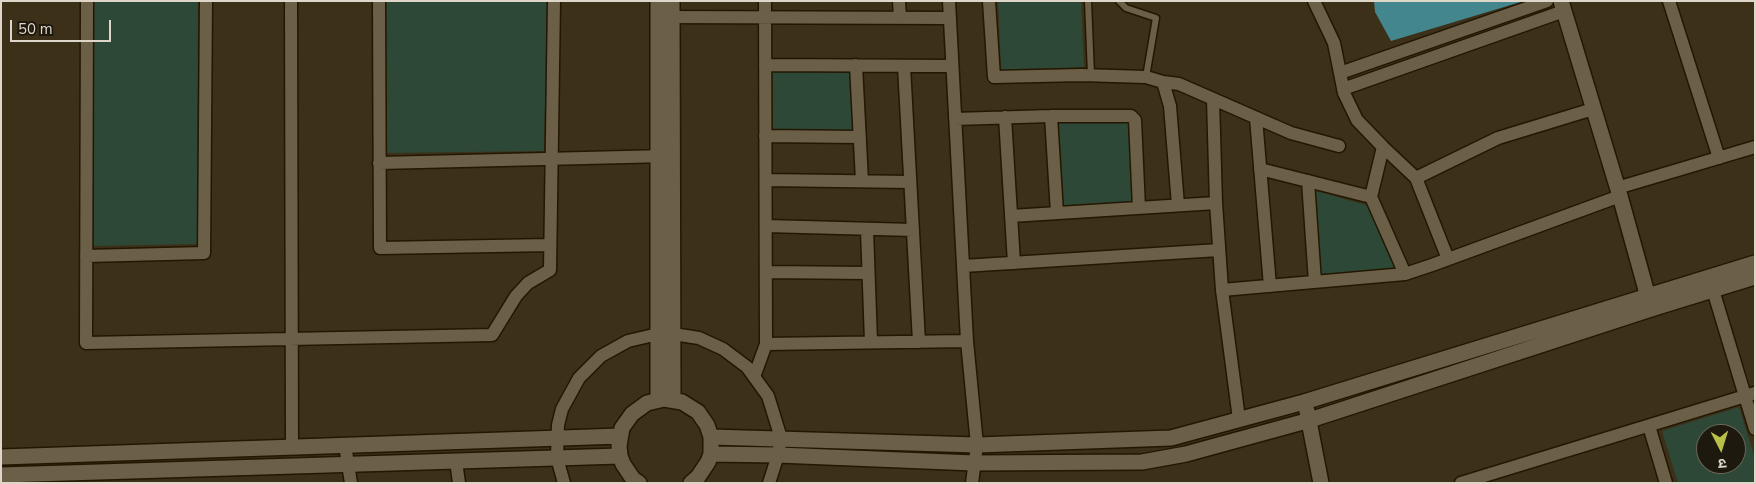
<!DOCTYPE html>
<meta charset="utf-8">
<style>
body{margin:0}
#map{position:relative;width:1756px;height:484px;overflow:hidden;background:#3c3019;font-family:"Nunito Sans","Noto Sans Devanagari",sans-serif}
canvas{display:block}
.frame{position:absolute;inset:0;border:2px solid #ded6c9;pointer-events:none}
.north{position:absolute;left:1696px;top:424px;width:50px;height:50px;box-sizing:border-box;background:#1e190f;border:1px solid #6b6559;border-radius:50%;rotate:175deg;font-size:14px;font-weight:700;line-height:20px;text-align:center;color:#ded6c9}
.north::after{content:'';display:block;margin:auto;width:18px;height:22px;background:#b7c147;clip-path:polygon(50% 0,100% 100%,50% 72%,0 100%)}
.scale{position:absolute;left:10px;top:20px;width:101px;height:22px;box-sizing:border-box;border:2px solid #ded6c9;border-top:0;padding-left:6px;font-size:15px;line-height:18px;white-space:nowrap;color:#ded6c9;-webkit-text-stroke:4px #1e190f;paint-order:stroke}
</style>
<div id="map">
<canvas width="1756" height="484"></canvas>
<div class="frame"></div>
<div class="north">उ</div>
<div class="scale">50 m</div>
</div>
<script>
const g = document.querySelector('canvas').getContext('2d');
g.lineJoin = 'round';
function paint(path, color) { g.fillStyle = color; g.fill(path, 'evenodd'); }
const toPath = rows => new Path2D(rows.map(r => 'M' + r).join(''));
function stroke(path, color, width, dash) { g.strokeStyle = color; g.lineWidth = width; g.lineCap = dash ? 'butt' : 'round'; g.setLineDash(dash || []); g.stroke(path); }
const green = toPath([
 [94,1,198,1,197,244,94,246],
 [386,1,547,1,544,151,387,153],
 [998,1,1081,1,1084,67,1001,71],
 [772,70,853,71,855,134,773,133],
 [1058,120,1128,120,1133,203,1063,207],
 [1313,190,1369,206,1395,269,1320,276],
 [1739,407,1755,458,1755,483,1678,483,1662,431],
 [1706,434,1736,434,1736,464,1706,464]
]);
const water = toPath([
 [1374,1,1524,1,1391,41,1375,12]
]);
const service = toPath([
 [1088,1,1091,75],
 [1119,1,1126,8,1156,18,1146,77]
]);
const minor = toPath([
 [87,1,86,343,492,335,516,296,528,283,550,270,554,1],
 [291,1,292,447],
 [379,1,380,248,550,245],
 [899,1,900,18],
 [949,1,967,341,977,445,972,483],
 [989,1,994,77,1081,75,1146,77,1163,82,1179,84,1291,133,1339,146],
 [1314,1,1334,43,1344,93,1357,120,1383,147,1416,178,1448,259],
 [1669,1,1719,158],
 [663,17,950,18],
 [765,65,952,66],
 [856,65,862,181],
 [904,66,919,342],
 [1340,73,1547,1],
 [1163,82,1170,106,1178,205],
 [1343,89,1564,11],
 [1213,99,1216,203,1222,290,1239,419],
 [1051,116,1057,213],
 [1005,117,1014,263],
 [1256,118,1270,286],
 [955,119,1051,116,1131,116,1135,120,1139,208],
 [765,136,860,137],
 [1383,147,1371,197,1405,274],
 [379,163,667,156],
 [1260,169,1371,197],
 [1416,178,1498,138,1593,109],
 [766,180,910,182],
 [1308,181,1315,282],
 [1617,188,1755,147],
 [1011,216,1216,203],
 [766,226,913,230],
 [867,229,871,342],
 [86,256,204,253,206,1],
 [963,266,1219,250],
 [766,272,868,273],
 [1222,290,1405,274,1432,265,1620,196],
 [1713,290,1755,429],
 [766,344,967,341],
 [754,377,766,344,765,1],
 [1649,426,1666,483],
 [345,445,351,483],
 [456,461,459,483],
 [564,483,557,458,558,425,562,409,579,378,601,356,628,341,658,334,673,334,699,338,723,349,747,367,768,396,781,438,778,455,769,483],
 [1461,483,1755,393]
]);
const tertiary = toPath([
 [658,1,658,400],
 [672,1,673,400],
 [1561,1,1620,196,1648,297,1653,306],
 [1307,411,1321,483],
 [711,437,977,445,1171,438,1304,402,1755,263],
 [711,454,778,455,974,463,1142,462,1186,454,1310,420,1654,308,1755,277],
 [1,457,620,436],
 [1,475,620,456],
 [639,483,633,479,623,464,620,456,619,446,622,428,632,414,647,403,664,399,682,402,698,412,707,425,711,437,711,454,708,462,698,477,691,483]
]);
paint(green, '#2d4836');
paint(water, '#43868e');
stroke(service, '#231702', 9);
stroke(minor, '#231702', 15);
stroke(tertiary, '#231702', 18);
stroke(service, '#6c5f47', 6);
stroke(minor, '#6c5f47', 12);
stroke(tertiary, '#6c5f47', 15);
</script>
